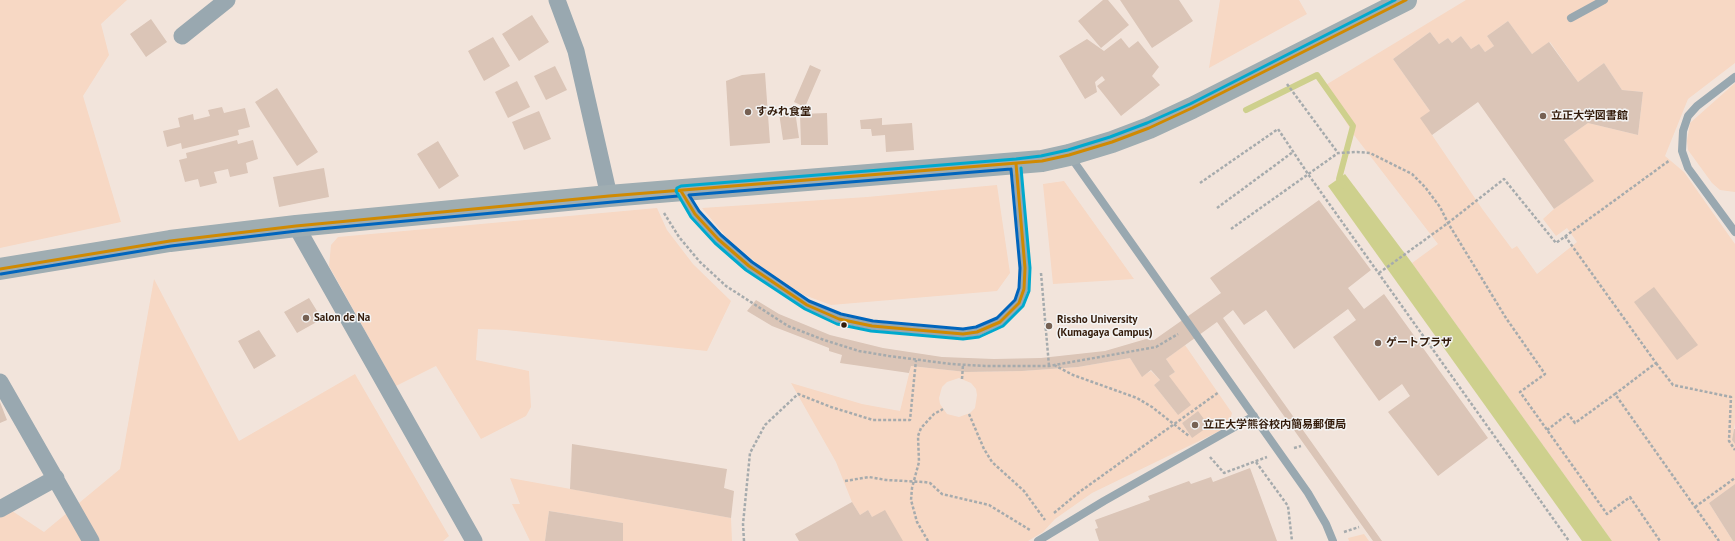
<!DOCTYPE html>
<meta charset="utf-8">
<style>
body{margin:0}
canvas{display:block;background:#f2e4db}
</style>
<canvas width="1735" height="541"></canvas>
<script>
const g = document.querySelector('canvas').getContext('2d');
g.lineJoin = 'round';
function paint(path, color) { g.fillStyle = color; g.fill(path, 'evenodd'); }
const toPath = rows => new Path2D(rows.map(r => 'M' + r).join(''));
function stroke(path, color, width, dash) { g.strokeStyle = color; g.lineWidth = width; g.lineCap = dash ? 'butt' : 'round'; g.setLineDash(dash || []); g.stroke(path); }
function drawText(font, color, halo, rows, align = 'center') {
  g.font = font + ' "PT Sans","Noto Sans JP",sans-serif'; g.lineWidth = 3; g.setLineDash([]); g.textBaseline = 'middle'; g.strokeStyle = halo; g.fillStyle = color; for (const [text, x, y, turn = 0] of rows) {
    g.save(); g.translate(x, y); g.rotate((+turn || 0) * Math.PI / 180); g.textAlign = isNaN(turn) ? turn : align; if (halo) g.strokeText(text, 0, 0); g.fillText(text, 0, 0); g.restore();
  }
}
const green = toPath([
 [0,0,127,0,101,24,109,55,83,96,121,222,0,248],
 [1220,0,1299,0,1307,14,1209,68],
 [1466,0,1735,0,1735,63,1688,99,1665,156,1684,172,1735,244,1735,423,1732,440,1735,444,1735,484,1709,503,1733,541,1612,541,1412,263,1438,244,1354,135,1324,86],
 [1508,21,1532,54,1550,42,1578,82,1604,63,1622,90,1643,92,1638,135,1588,123,1564,140,1593,181,1554,209,1543,219,1556,236,1567,228,1577,242,1537,274,1517,246,1512,249,1483,210,1432,135,1430,111,1393,59,1430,32,1439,44,1448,38,1452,43,1461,36,1471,49,1479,44,1485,52,1494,46,1487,36],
 [1735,83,1735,192,1720,190,1712,183,1688,150,1687,141,1690,123],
 [1064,181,1134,279,1053,284,1043,184],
 [997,185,1010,273,997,291,831,305,804,295,770,274,729,240,702,208,867,197],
 [657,208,667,230,693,264,731,301,707,351,506,330,478,329,476,360,529,371,531,407,526,416,481,439,436,366,396,386,329,266,331,245,338,237],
 [154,279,239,441,355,374,449,536,443,541,0,541,0,503,44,532,120,469],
 [1185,345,1232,413,1228,427,1092,493,1055,519,1043,532,1028,541,903,541,872,517,868,510,860,515,852,502,836,462,791,383,862,404,900,411,911,366,966,372,1022,371,1078,367,1130,358,1142,376,1151,371,1160,380,1154,385,1178,415,1169,376,1175,372,1166,359],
 [959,378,971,383,976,389,977,395,975,408,970,413,959,417,947,414,940,404,939,398,942,387,947,382],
 [1198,411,1192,438,1182,423],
 [510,478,731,518,732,541,623,541,623,523,549,511,545,541,530,541,512,504,520,504],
 [1364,534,1369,541,1349,541,1348,538]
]);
const water = toPath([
 [1345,174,1412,263,1612,541,1582,541,1328,186]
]);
const stream = toPath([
 [1246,110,1317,75,1353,126,1339,179,1343,185]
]);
const building = toPath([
 [1103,0,1108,0,1129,25,1101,48,1078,21],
 [1120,0,1179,0,1193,21,1152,48],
 [532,15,549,42,519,61,502,34],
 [151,19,167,42,146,57,130,34],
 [1508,21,1532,54,1549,42,1578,82,1604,63,1622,90,1643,92,1638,135,1588,123,1564,140,1594,181,1554,209,1478,102,1432,135,1420,118,1430,111,1393,59,1430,32,1439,44,1448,38,1452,43,1461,36,1471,49,1479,44,1485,52,1494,46,1487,36],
 [493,37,510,66,484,81,468,51],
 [1121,38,1129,48,1138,41,1159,67,1152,76,1160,85,1121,116,1097,86,1105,80,1102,76,1095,82,1097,92,1085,99,1059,56,1087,39,1104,51],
 [810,65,821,70,805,107,794,102],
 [555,66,567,90,546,100,534,76],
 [765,73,770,143,730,146,726,81,742,75],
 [517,81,530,107,508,118,495,92],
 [277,88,318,152,297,166,255,102],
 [222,107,224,113,245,108,250,127,238,130,239,135,182,149,181,143,167,147,163,131,180,127,178,118,193,114,194,120,210,116,208,110],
 [539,111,551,139,524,150,512,122],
 [795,111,799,138,783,140,779,113],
 [827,113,828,145,801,145,800,114],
 [882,118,882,125,912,123,914,150,886,152,885,135,872,136,871,129,861,129,860,120],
 [237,140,238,144,253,140,258,159,246,163,248,173,230,177,228,169,214,172,217,183,200,187,198,179,185,182,179,160,187,158,186,153],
 [438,141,459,176,439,189,417,154],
 [324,168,329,197,279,207,273,177],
 [1319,200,1371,270,1348,288,1364,309,1384,294,1488,438,1438,476,1388,412,1410,396,1402,384,1379,401,1333,337,1356,320,1348,309,1294,349,1266,310,1244,325,1233,310,1223,318,1382,541,1373,541,1217,322,1166,359,1175,372,1169,376,1191,405,1178,415,1154,385,1160,380,1151,370,1142,377,1130,358,1078,367,1022,371,966,372,911,366,909,373,840,363,842,355,829,351,829,348,772,326,747,311,756,300,779,314,830,335,883,348,942,357,994,359,1041,358,1105,351,1146,339,1154,340,1221,293,1210,278],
 [1654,287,1698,345,1677,360,1634,302],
 [309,298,322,319,297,333,284,312],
 [259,330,276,356,254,369,238,341],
 [0,402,7,420,0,423],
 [1198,411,1209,426,1192,438,1182,423],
 [1734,429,1735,429,1735,444,1732,440],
 [572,444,727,469,724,488,734,491,731,518,570,489],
 [1250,468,1277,541,1099,541,1095,529,1098,528,1095,520,1150,500,1148,496,1189,481,1191,484,1211,477,1213,482],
 [1735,484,1735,541,1733,541,1709,503],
 [852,502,860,515,868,510,872,517,885,510,903,541,799,541,795,534],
 [549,511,623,523,623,541,545,541]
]);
const path = toPath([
 [1287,84,1338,153],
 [1200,183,1278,129,1308,174,1569,541],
 [1217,208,1293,152],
 [664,213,679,237,700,262,726,286,788,326,824,340,859,351,889,356,951,364,985,366,1049,366,1156,347,1178,334],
 [1231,229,1338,153,1357,152,1370,153,1412,174,1425,187,1440,207,1448,223,1506,318,1545,374,1520,392,1607,514,1630,497,1660,541],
 [1565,236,1656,363,1615,394,1719,541],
 [1041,273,1049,366],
 [1379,273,1448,223,1504,179,1556,243,1670,160],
 [1656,363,1673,385,1731,397,1729,441,1735,450],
 [1054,365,1073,375,1137,398,1152,407,1189,436],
 [962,379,963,365],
 [969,414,984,449,992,462,1024,491,1045,520],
 [1547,430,1568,414,1575,423,1615,394],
 [1294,448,1301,446],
 [1210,457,1224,473,1267,457],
 [1256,462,1288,506,1292,541],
 [845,481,869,477,886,480,924,482,930,483,942,494,989,505,1030,530],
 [1695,507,1735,478],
 [1054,513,1078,493,1219,392],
 [1344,532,1359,527],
 [744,541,743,524,750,453,765,425,798,394,831,407,873,420,910,420,916,360],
 [928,541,917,522,911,500,912,488,919,462,918,436,921,428,934,414,943,409]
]);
const lane = toPath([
 [1571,18,1604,0],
 [1735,77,1697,106,1688,116,1683,131,1682,151,1688,168,1735,232],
 [1070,156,1308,493,1326,524,1333,541],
 [682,192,695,214,718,239,749,266,807,305,839,319,872,326,963,334,977,332,1000,322,1019,303,1024,289,1025,268,1016,164],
 [1038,541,1104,501,1254,416]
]);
const street = toPath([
 [557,0,576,51,609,196],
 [182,36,227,0],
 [296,226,474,541],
 [0,382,91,541],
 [0,509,56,478]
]);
const secondary = toPath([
 [0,269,170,241,296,226,609,196,1042,161,1069,155,1112,142,1149,128,1192,108,1406,0]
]);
const bus1 = toPath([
 [681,191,695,214,718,239,749,266,807,305,839,319,872,326,963,334,977,332,1000,322,1019,303,1024,289,1025,268,1016,164],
 [0,269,170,241,296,226,609,196,1042,161,1069,155,1112,142,1149,128,1192,108,1406,0]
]);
const bus2 = toPath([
 [1011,169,1020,268,1019,288,1015,300,997,318,976,327,963,329,873,321,841,314,809,301,752,262,721,235,699,211,689,195,1011,169],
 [1,274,171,246,297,231,678,196]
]);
const bus3 = toPath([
 [1021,168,1030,268,1029,291,1023,306,1003,326,979,337,963,339,871,331,837,324,805,309,746,270,715,243,691,217,676,191,677,188,681,186,1016,159,1041,156,1068,150,1110,137,1147,123,1190,104,1395,0]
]);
const markers = [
 [748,112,4,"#766153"],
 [1543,116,4,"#766153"],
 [306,318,4,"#766153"],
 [844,325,3.5,"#331b0a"],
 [1049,326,4,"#766153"],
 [1378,343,4,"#766153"],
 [1195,425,4,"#766153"]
];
const poiNames = [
 ["すみれ食堂",756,112],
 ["立正大学図書館",1551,116],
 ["Salon de Na",314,318],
 ["Rissho University",1057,320],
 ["(Kumagaya Campus)",1057,333],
 ["ゲートプラザ",1386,343],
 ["立正大学熊谷校内簡易郵便局",1203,425]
];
paint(green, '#f7d8c4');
paint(water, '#ced08d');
stroke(stream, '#ced08d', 6);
paint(building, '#dbc5b7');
stroke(path, '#a6abad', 2.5, [3, 2]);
stroke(lane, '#99a8b0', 8);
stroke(street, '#99a8b0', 17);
stroke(secondary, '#9fadb2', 22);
stroke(bus1, '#d08a02', 3);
stroke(bus2, '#0065bd', 3);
stroke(bus3, '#00a9ce', 3);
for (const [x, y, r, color] of markers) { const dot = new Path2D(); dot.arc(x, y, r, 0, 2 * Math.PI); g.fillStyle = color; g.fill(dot); stroke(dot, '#f4f4f4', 1.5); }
drawText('bold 11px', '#331b0a', '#f4f4f4', poiNames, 'left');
</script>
